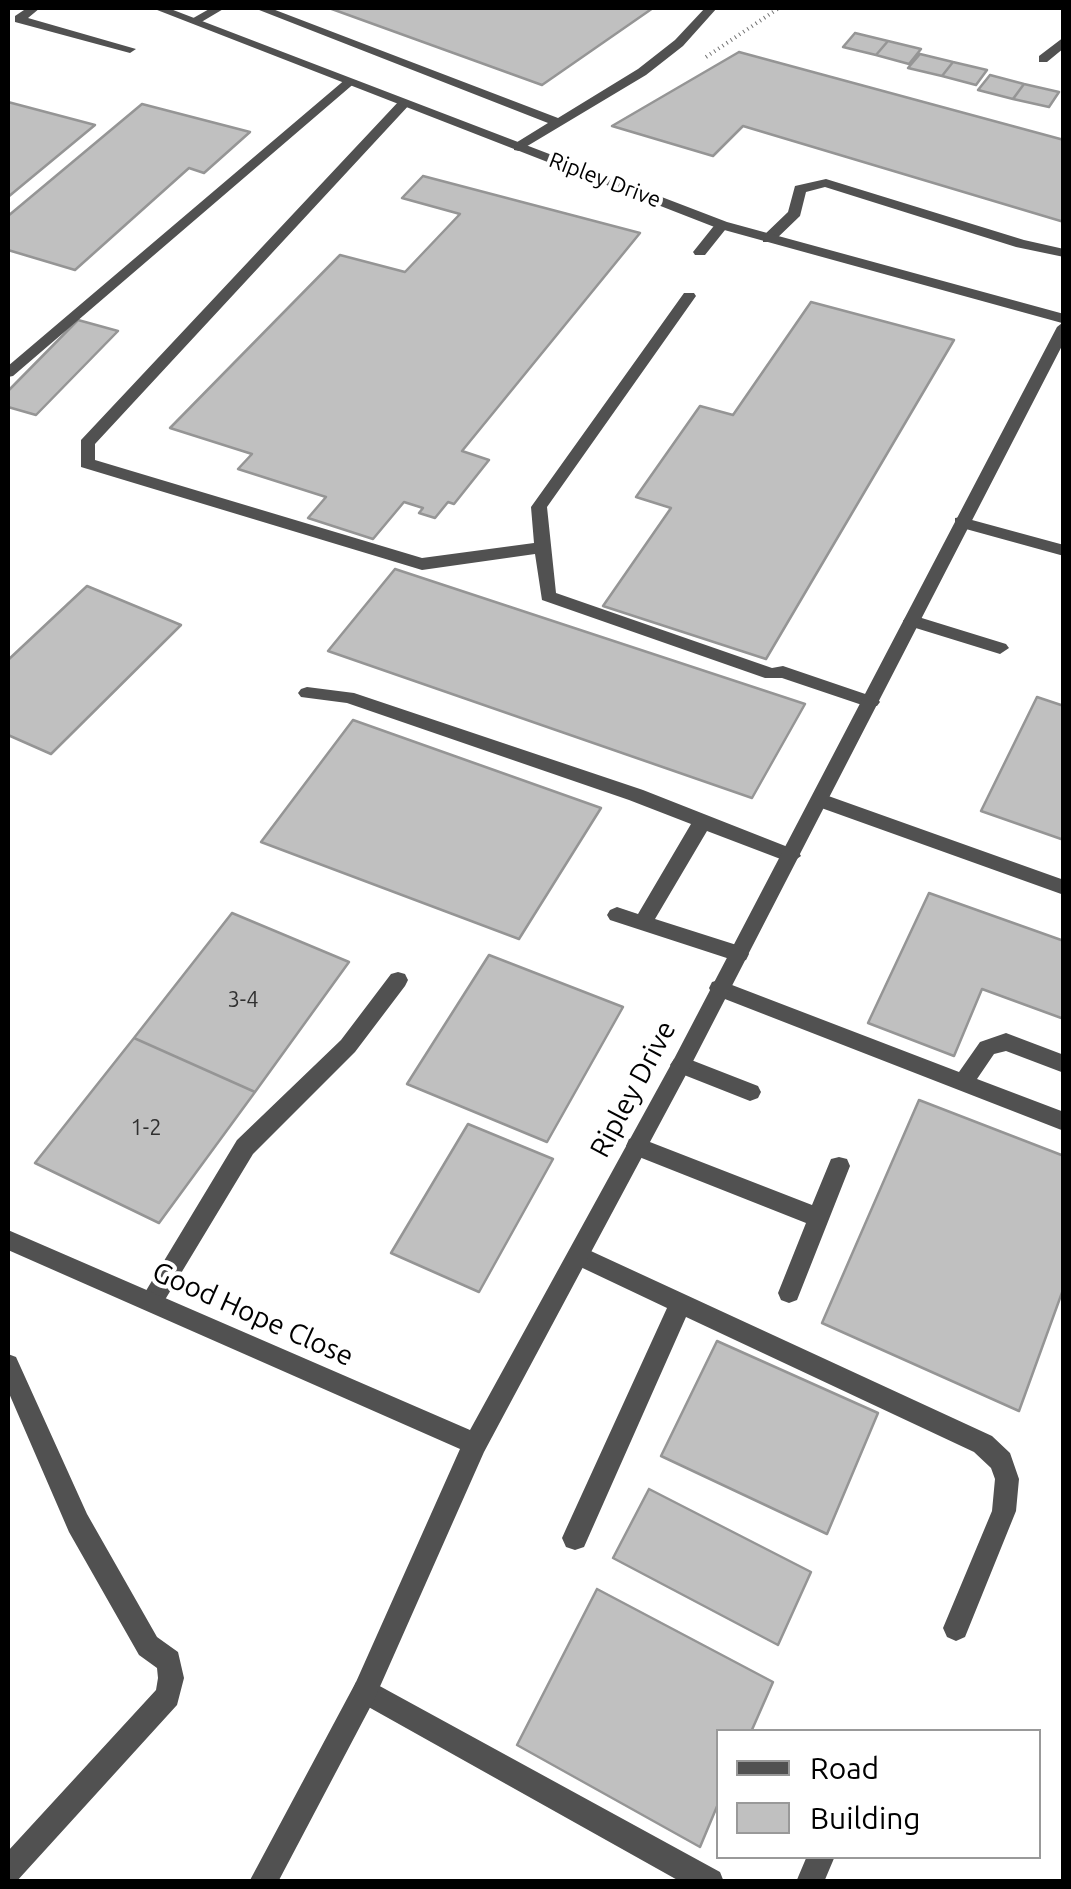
<!DOCTYPE html>
<style>
body{margin:0}
#map{position:relative;width:1071px;height:1889px;overflow:hidden;background:#fff;font-family:Ubuntu,sans-serif}
canvas{display:block}
.frame{position:absolute;inset:0;border:10px solid #000;pointer-events:none}
.legend{position:absolute;left:716px;top:1729px;width:325px;height:130px;box-sizing:border-box;background:#fff;border:2px solid #999;margin:0;padding:12px 18px;list-style:none;font-size:30px;color:#000}
.legend li{display:flex;align-items:center;gap:20px;height:50px}
.legend b{width:50px;border:2px solid #999}
</style>
<div id="map">
<canvas width="1071" height="1889"></canvas>
<div class="frame"></div>
<ul class="legend">
<li><b style="height:12px;background:#515151"></b>Road</li>
<li><b style="height:28px;background:#c0c0c0"></b>Building</li>
</ul>
</div>
<script>
const g = document.querySelector('canvas').getContext('2d');
g.lineJoin = 'round';
function paint(path, color) { g.fillStyle = color; g.fill(path, 'evenodd'); }
const toPath = rows => new Path2D(rows.map(r => 'M' + r).join(''));
function stroke(path, color, width, dash) { g.strokeStyle = color; g.lineWidth = width; g.lineCap = dash ? 'butt' : 'round'; g.setLineDash(dash || []); g.stroke(path); }
function drawText(font, color, halo, rows, align = 'center') {
  g.font = font + ' Ubuntu,sans-serif'; g.lineWidth = 8; g.setLineDash([]); g.textBaseline = 'middle'; g.strokeStyle = halo; g.fillStyle = color; for (const [text, x, y, turn = 0] of rows) {
    g.save(); g.translate(x, y); g.rotate((+turn || 0) * Math.PI / 180); g.textAlign = isNaN(turn) ? turn : align; if (halo) g.strokeText(text, 0, 0); g.fillText(text, 0, 0); g.restore();
  }
}
const building = toPath([
 [329,8,653,8,542,85,329,8],
 [855,33,888,41,876,55,843,47,855,33],
 [888,41,921,49,909,64,876,55,888,41],
 [739,52,1064,140,1064,222,743,126,713,156,612,126,739,52],
 [920,54,953,62,942,76,908,68,920,54],
 [953,62,987,70,976,85,942,76,953,62],
 [990,75,1024,84,1013,99,978,90,990,75],
 [1024,84,1059,92,1049,107,1013,99,1024,84],
 [8,102,95,125,8,197,8,102],
 [142,104,250,132,204,173,189,168,75,270,8,250,8,216,142,104],
 [423,176,640,233,462,451,489,460,454,504,448,502,435,518,419,513,423,508,404,502,373,539,308,518,326,497,238,469,252,454,170,428,340,255,405,272,460,214,402,198,423,176],
 [811,302,954,340,766,659,603,606,671,508,636,497,700,406,733,415,811,302],
 [78,320,118,331,36,415,8,407,8,391,78,320],
 [395,569,805,704,752,798,328,651,395,569],
 [87,586,181,625,51,754,8,735,8,660,87,586],
 [1037,697,1064,706,1064,840,981,811,1037,697],
 [353,720,601,808,519,939,261,842,353,720],
 [929,893,1064,941,1064,1019,982,989,954,1056,868,1023,929,893],
 [232,913,349,962,255,1092,134,1038,232,913],
 [489,955,623,1007,547,1142,407,1084,489,955],
 [134,1038,255,1092,159,1223,35,1163,134,1038],
 [919,1100,1064,1156,1064,1287,1019,1411,822,1323,919,1100],
 [468,1124,553,1159,479,1292,391,1253,468,1124],
 [717,1341,878,1413,827,1534,661,1456,717,1341],
 [649,1489,811,1572,778,1645,613,1558,649,1489],
 [597,1589,773,1682,751,1732,718,1732,718,1804,700,1847,517,1745,597,1589]
]);
const path = toPath([
 [706,57,779,8]
]);
const service = toPath([
 [27,8,40,8,28,18,136,49,130,53,15,22,15,16,27,8],
 [211,8,225,8,198,24,188,21,211,8],
 [254,8,270,8,558,118,638,69,675,40,705,8,717,8,683,46,646,75,519,151,514,150,514,144,548,123,254,8],
 [347,78,357,81,13,376,8,377,8,366,347,78],
 [400,100,411,103,95,444,95,460,422,558,534,543,531,507,684,293,694,293,696,296,547,507,556,593,772,668,783,666,877,698,880,702,877,706,865,706,782,678,765,678,542,600,535,554,422,570,81,467,81,440,400,100],
 [826,179,1024,240,1064,249,1064,257,1016,247,825,187,806,192,800,216,773,242,763,242,763,236,788,212,795,186,826,179],
 [717,222,729,225,705,255,695,255,693,252,717,222],
 [961,517,1064,545,1064,556,955,526,955,518,961,517],
 [912,615,1006,644,1009,648,1000,654,906,625,903,621,906,617,912,615],
 [307,687,354,693,643,790,798,851,801,856,791,863,707,831,655,919,746,948,749,954,746,960,739,962,610,920,607,915,610,910,617,907,638,914,691,824,629,800,347,703,301,697,298,693,301,689,307,687],
 [820,793,1064,880,1064,895,813,805,811,800,820,793],
 [398,972,405,974,408,980,405,986,355,1052,253,1154,160,1308,152,1311,144,1308,140,1301,144,1294,237,1140,341,1040,391,974,398,972],
 [719,980,959,1072,980,1042,1006,1033,1064,1055,1064,1073,1006,1051,994,1054,977,1079,1064,1112,1064,1131,712,994,709,988,712,982,719,980],
 [681,1056,758,1086,761,1092,758,1098,750,1101,674,1071,670,1065,674,1059,681,1056],
 [637,1137,812,1205,831,1159,839,1157,847,1159,850,1166,797,1300,789,1303,781,1300,778,1293,806,1223,629,1153,626,1146,629,1139,637,1137],
 [580,1246,992,1436,1010,1453,1019,1479,1016,1511,965,1637,956,1641,947,1637,943,1628,992,1511,995,1479,991,1468,974,1452,686,1317,584,1547,575,1550,566,1547,562,1538,566,1529,667,1308,572,1263,569,1256,572,1249,580,1246],
 [8,1354,16,1357,87,1514,157,1637,178,1652,184,1678,177,1705,16,1882,8,1882,8,1851,156,1690,158,1678,157,1668,139,1655,69,1532,8,1391,8,1354],
 [365,1678,720,1872,724,1882,681,1882,356,1700,352,1691,356,1682,365,1678],
 [807,1856,835,1856,824,1882,796,1882,807,1856]
]);
const minor = toPath([
 [152,8,168,8,727,222,1064,314,1064,342,688,1071,484,1452,374,1700,278,1882,249,1882,356,1682,460,1449,8,1250,8,1230,470,1430,674,1059,1057,327,1062,323,717,228,152,8],
 [1064,37,1064,48,1047,62,1039,62,1039,56,1064,37]
]);
const farStreetnames = [
 ["Ripley Drive",605,180,21]
];
const numberNames = [
 ["3-4",243,1000],
 ["1-2",146,1128]
];
const streetNames = [
 ["Ripley Drive",633,1089,-62],
 ["Good Hope Close",253,1314,24]
];
paint(building, '#c0c0c0');
stroke(building, '#959595', 2.5);
stroke(path, '#737373', 4, [1, 4]);
paint(service, '#515151');
paint(minor, '#515151');
drawText('22px', '#000', '#fff', farStreetnames);
drawText('22px', '#303030', null, numberNames);
drawText('28px', '#000', '#fff', streetNames);
</script>
